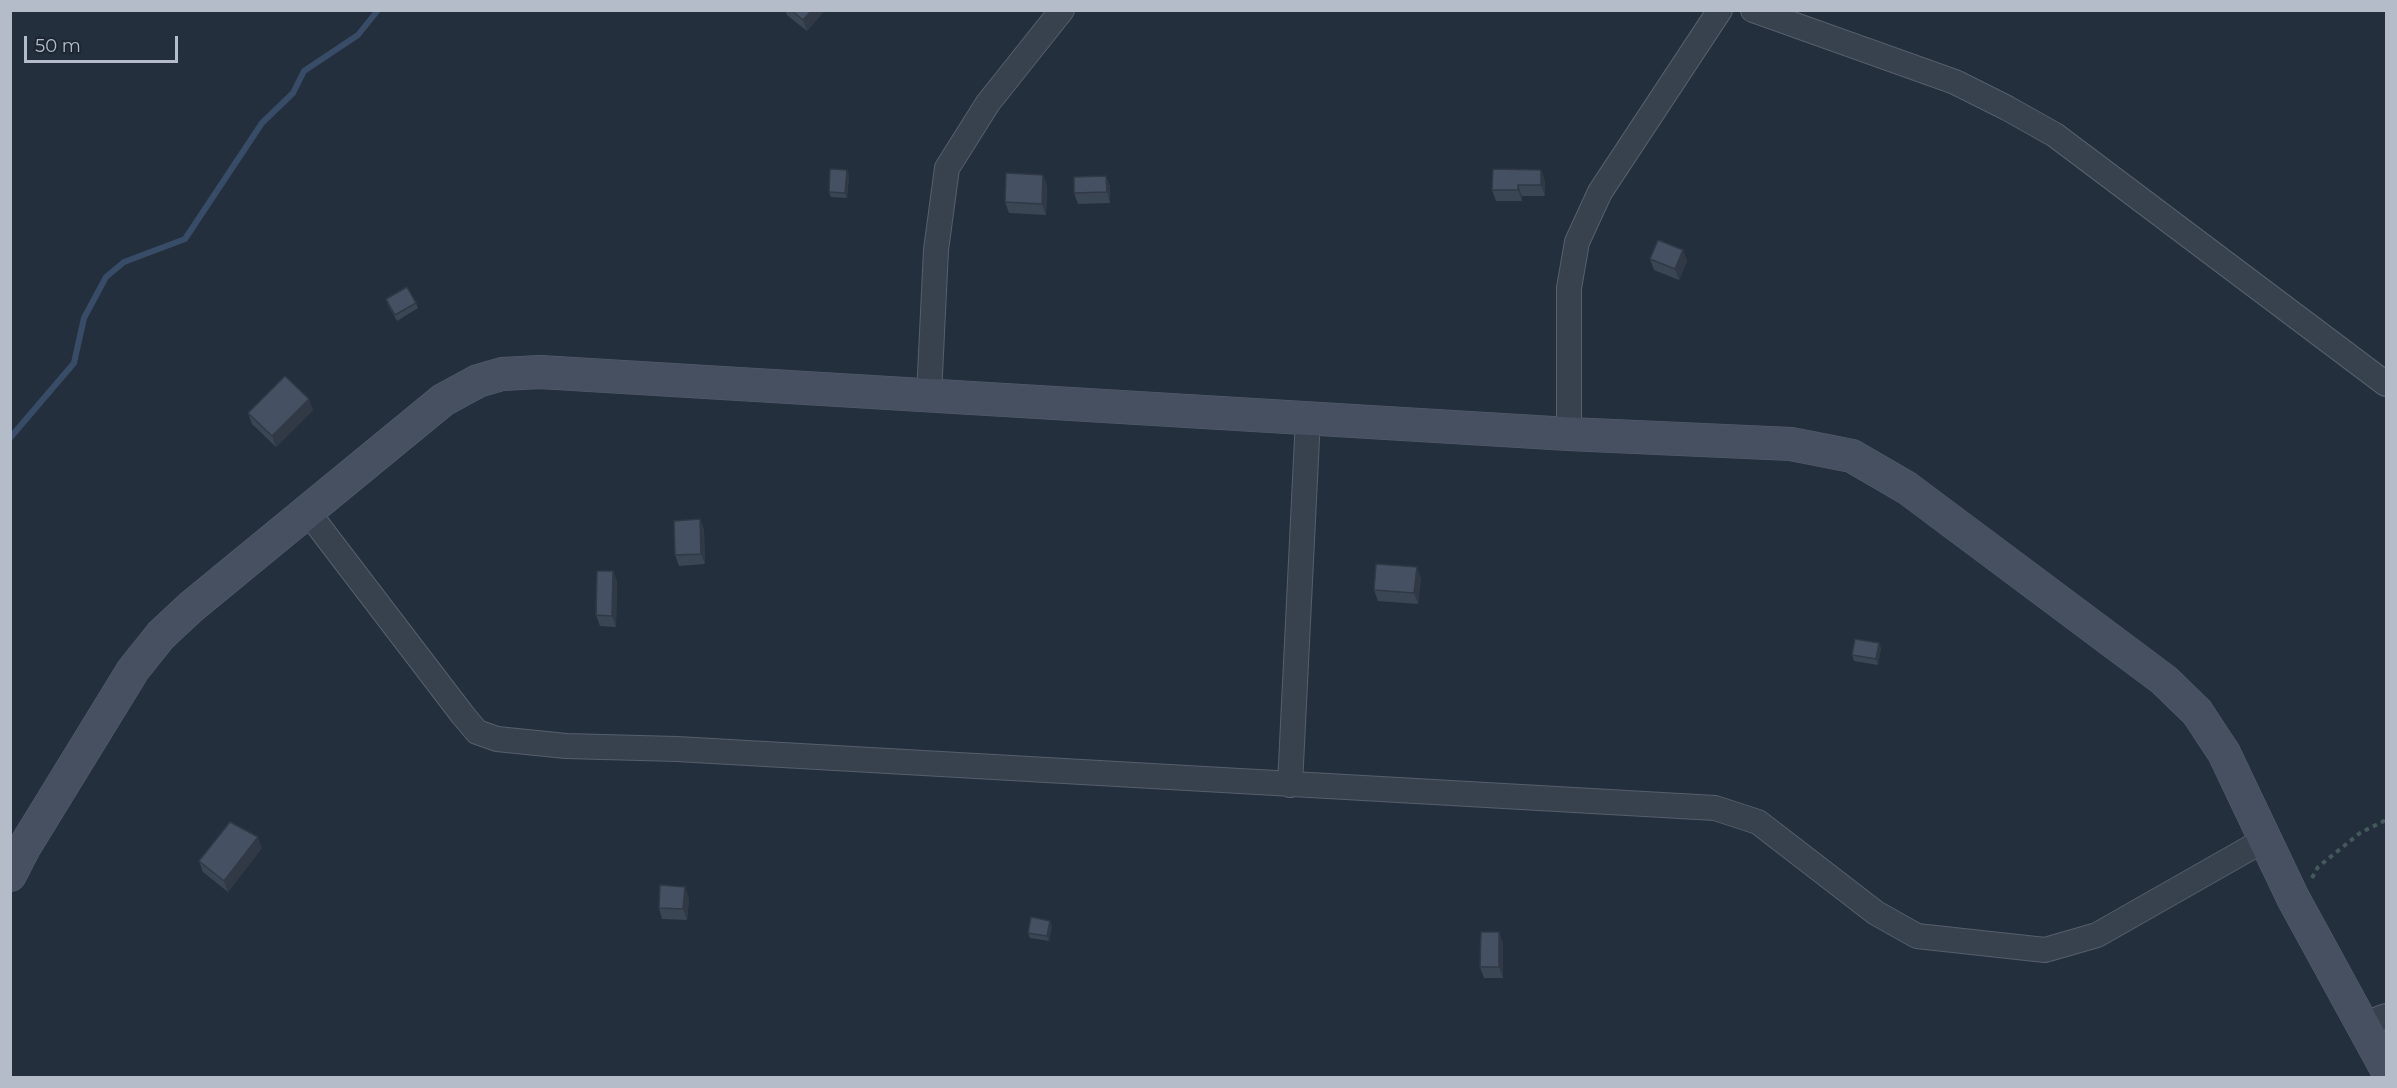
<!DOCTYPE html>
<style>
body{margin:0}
#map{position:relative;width:2397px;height:1088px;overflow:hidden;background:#242f3e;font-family:Montserrat,sans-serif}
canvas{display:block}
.frame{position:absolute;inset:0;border:12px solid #b4bcc9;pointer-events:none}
.scale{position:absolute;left:24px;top:36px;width:154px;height:27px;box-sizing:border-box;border:3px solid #b4bcc9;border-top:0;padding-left:8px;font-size:18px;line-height:21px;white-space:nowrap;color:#b4bcc9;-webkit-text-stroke:4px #1d2633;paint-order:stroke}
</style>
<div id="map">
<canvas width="2397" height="1088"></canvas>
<div class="frame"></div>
<div class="scale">50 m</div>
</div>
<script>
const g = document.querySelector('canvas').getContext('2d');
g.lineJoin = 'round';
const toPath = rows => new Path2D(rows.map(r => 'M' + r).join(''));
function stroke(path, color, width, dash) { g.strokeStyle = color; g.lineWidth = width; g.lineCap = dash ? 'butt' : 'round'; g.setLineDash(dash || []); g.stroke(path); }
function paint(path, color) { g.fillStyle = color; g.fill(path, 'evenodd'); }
const stream = toPath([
 [10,438,74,363,84,318,106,277,124,262,185,239,262,123,293,93,304,71,358,35,378,10]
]);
const path = toPath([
 [2312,878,2318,867,2360,833,2386,820]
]);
const street = toPath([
 [1753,10,1955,82,2007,108,2055,135,2386,384],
 [929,395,936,250,947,168,988,103,1062,10],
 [1569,434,1569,288,1577,242,1600,192,1720,10],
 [307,511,462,714,477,732,497,739,566,746,677,749,1715,808,1758,822,1876,913,1917,936,2045,950,2097,935,2264,840],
 [1290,785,1308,418],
 [2365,1024,2386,1016]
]);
const secondary = toPath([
 [10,875,25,846,133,670,161,635,191,607,443,400,478,381,502,374,540,372,1569,434,1791,444,1852,456,1907,488,2164,680,2197,712,2224,753,2293,898,2386,1068]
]);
const wall = toPath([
 [785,10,825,10,807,31,787,15],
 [1541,170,1545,181,1545,196,1522,196,1522,201,1496,201,1492,190],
 [849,175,847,198,831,197,829,192],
 [1043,175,1047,186,1046,215,1009,213,1005,202],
 [1106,176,1110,187,1110,203,1078,204,1074,193],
 [1683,250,1687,261,1679,280,1654,270,1650,259],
 [386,299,416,303,418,308,397,321,388,305],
 [313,410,276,447,252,424,248,413],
 [700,519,704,530,705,564,679,566,675,555],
 [613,571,617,582,616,627,600,626,596,615],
 [1421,578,1418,604,1378,601,1374,590],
 [1881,648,1878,665,1854,661,1852,655],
 [262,848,228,892,203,872,199,861],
 [689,898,687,920,662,919,659,908],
 [1052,926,1049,941,1030,938,1028,933],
 [1503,943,1503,978,1484,978,1480,967]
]);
const shadedWall = toPath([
 [812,10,825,10,807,31,803,20],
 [847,170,849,175,847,198,845,193],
 [1541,170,1545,181,1545,196,1541,185],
 [1043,175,1047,186,1046,215,1042,204],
 [1106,176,1110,187,1110,203,1107,192],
 [1518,185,1522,196,1522,201,1518,190],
 [1683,250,1687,261,1679,280,1675,269],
 [309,399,313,410,276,447,272,436],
 [700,519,704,530,705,564,701,554],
 [1417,567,1421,578,1418,604,1414,593],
 [613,571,617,582,616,627,612,616],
 [1879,643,1881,648,1878,665,1876,659],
 [258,837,262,848,228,892,224,881],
 [685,887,689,898,687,920,683,909],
 [1050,921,1052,926,1049,941,1047,936],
 [1499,932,1503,943,1503,978,1499,967]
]);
const building = toPath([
 [791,10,812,10,803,20,791,10],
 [830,169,847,170,845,193,829,192,830,169],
 [1493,169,1541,170,1541,185,1518,185,1518,190,1492,190,1493,169],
 [1006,173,1043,175,1042,204,1005,202,1006,173],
 [1106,176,1107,192,1074,193,1074,177,1106,176],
 [1658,240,1683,250,1675,269,1650,259,1658,240],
 [407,287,416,303,395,315,386,299,407,287],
 [285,376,309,399,272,436,248,413,285,376],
 [700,519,701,554,675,555,674,521,700,519],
 [1376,564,1417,567,1414,593,1374,590,1376,564],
 [597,571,613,571,612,616,596,615,597,571],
 [1855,639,1879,643,1876,659,1852,655,1855,639],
 [230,822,258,837,224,881,199,861,230,822],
 [660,885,685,887,683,909,659,908,660,885],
 [1031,917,1050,921,1047,936,1028,933,1031,917],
 [1481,932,1499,932,1499,967,1480,967,1481,932]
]);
stroke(stream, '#394c67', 6);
stroke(street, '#565f6c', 26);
stroke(secondary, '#565f6c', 34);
stroke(path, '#44595c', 4, [4.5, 4.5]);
stroke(street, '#38414e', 24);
stroke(secondary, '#465061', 33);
paint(wall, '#3b4654');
paint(shadedWall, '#303945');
paint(building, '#455162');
stroke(building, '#303945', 1.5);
</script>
